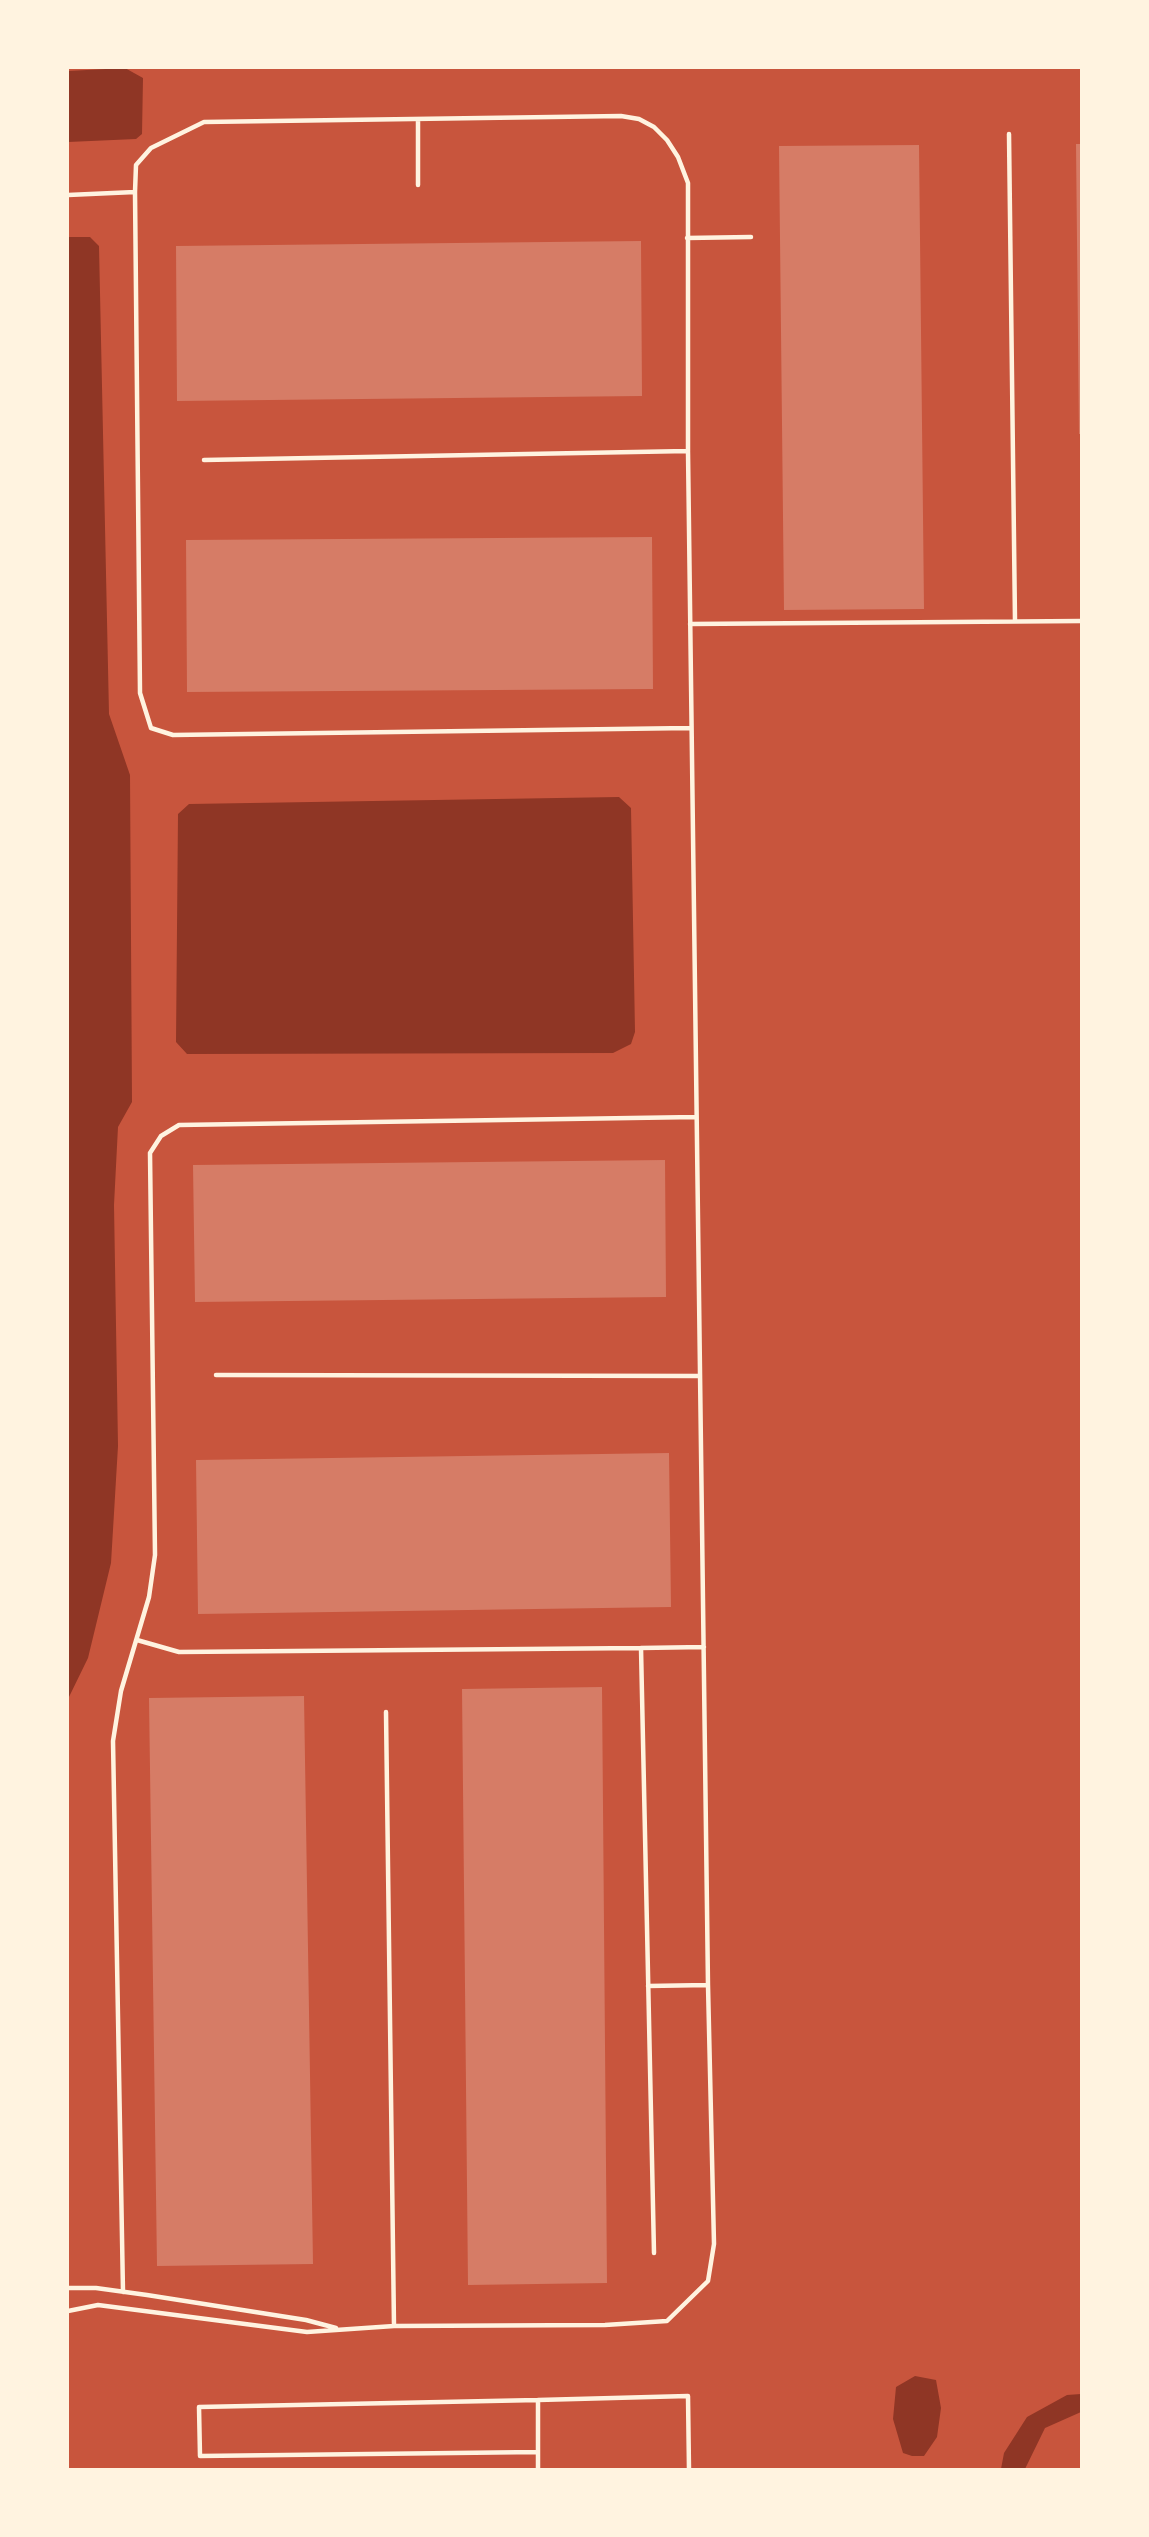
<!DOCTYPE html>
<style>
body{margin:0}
#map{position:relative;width:1149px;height:2537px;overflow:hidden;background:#c8553d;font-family:Inter,sans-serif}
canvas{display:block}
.frame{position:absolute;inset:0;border:69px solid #fff3e0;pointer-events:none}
</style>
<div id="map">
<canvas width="1149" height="2537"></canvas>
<div class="frame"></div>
</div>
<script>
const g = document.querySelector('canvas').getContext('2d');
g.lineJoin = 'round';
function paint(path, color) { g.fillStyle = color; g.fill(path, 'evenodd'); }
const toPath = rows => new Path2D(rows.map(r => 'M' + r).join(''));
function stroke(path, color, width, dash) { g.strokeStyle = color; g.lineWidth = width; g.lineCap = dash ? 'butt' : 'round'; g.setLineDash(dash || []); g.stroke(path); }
const water = toPath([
 [125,68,143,78,142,134,136,139,68,142,68,71],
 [68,237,90,237,99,246,109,714,130,775,132,1102,118,1127,114,1205,118,1446,111,1563,88,1658,68,1699],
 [619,797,631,808,635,1032,631,1044,613,1053,187,1054,176,1042,178,814,189,804],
 [915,2376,936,2380,941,2408,937,2437,924,2456,912,2456,903,2453,893,2419,896,2387],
 [1081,2394,1081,2412,1045,2428,1025,2469,1001,2469,1004,2453,1027,2417,1067,2395]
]);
const building = toPath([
 [1076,144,1082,144,1082,434,1079,434],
 [919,145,924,609,784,610,779,146],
 [641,241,642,396,177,401,176,246],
 [652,537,653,689,187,692,186,540],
 [665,1160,666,1297,195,1302,193,1165],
 [669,1453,671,1607,198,1614,196,1460],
 [602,1687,607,2283,468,2285,462,1689],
 [304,1696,313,2264,157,2266,149,1698]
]);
const service = toPath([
 [418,119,418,185],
 [1009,134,1015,621],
 [135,192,136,165,151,148,204,122,621,116,639,119,654,127,667,140,678,157,688,183,688,451],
 [68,195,135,192,140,693,151,728,173,735,690,728],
 [687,238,751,237],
 [204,460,688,451,708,1985,714,2244,708,2281,667,2321,605,2325,394,2326],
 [690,624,1082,621],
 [216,1375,700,1376],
 [137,1640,179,1652,641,1648],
 [648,1986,708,1985],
 [654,2253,641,1648,704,1647],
 [68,2288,96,2288,147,2295,306,2320,336,2328],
 [123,2292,113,1741,121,1691,149,1597,155,1555,150,1153,161,1136,179,1125,696,1117],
 [68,2311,98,2305,307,2332,394,2326,386,1712],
 [538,2400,199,2407,200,2456,538,2452],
 [538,2470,538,2400,688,2396,689,2470]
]);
paint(water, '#8f3625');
paint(building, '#d67c66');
stroke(service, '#fff3e0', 4.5);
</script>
